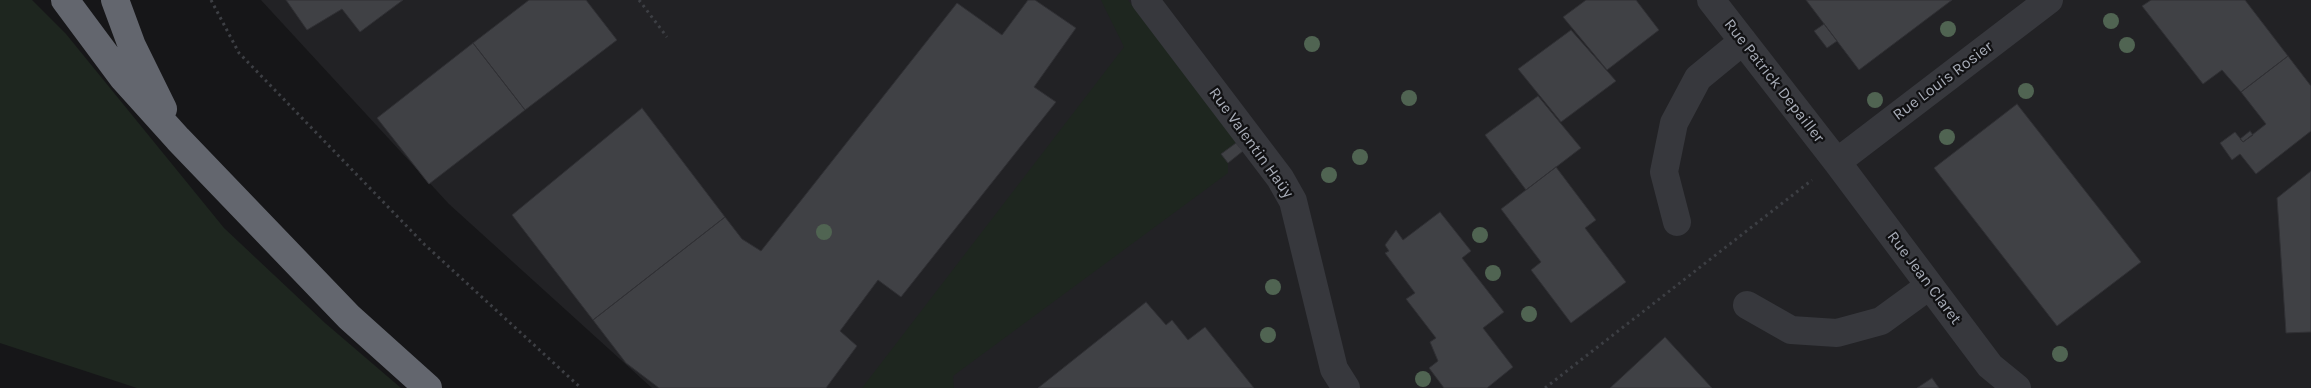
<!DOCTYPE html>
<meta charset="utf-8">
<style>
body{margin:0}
canvas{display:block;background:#161618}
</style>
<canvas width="2311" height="388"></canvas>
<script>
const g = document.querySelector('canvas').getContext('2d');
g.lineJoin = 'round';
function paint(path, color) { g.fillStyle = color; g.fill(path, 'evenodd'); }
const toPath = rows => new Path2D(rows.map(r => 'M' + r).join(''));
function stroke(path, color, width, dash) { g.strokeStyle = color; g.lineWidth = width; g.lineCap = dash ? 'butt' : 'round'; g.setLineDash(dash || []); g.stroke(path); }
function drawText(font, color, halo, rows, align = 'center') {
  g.font = font + ' Karla,sans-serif'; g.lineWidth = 4.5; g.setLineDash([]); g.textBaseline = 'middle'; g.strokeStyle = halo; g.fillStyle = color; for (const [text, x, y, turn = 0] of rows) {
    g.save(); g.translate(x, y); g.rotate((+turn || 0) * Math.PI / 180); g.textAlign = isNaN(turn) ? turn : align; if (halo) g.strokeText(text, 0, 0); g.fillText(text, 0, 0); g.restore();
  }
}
const built = toPath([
 [261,0,2311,0,2311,388,652,388,449,204]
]);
const green = toPath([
 [0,0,32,0,66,34,224,228,325,323,401,388,137,388,0,343],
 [1101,0,1128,0,1243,151,1228,163,1228,173,953,376,954,388,862,388,1124,47]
]);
const building = toPath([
 [286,0,403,0,360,32,342,9,307,30,286,0],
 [529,0,586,0,617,40,525,110,473,43,529,0],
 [1028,0,1035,0,1076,28,1034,87,1056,102,901,297,878,280,840,331,857,346,826,388,659,388,626,363,593,320,725,217,742,239,761,251,957,3,1002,35,1028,0],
 [1586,0,1636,0,1659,30,1607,70,1563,17,1586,0],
 [1806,0,1952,0,1859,70,1806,0],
 [2151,0,2245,0,2288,56,2241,92,2222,70,2203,84,2142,6,2151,0],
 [1824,24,1837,41,1827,48,1814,31,1824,24],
 [1571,30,1616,81,1561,122,1518,69,1571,30],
 [473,43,525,110,429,184,377,118,473,43],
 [2288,56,2311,86,2311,131,2256,174,2240,154,2232,160,2220,143,2235,132,2243,142,2266,124,2241,92,2288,56],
 [1538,96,1581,148,1526,190,1485,135,1538,96],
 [2017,104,2141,262,2057,326,1934,168,2017,104],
 [642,108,725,217,593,320,512,215,642,108],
 [2250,131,2253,135,2243,142,2240,139,2250,131],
 [1236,143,1243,151,1228,163,1221,154,1236,143],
 [1556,167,1596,220,1585,228,1626,282,1571,323,1531,270,1541,262,1501,209,1556,167],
 [2311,171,2311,332,2286,333,2277,198,2311,171],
 [1440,212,1471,251,1462,258,1504,312,1483,328,1513,367,1487,388,1444,388,1429,368,1438,361,1430,342,1436,338,1406,299,1415,293,1385,253,1389,251,1385,245,1396,230,1403,240,1440,212],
 [1146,302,1166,325,1172,320,1188,340,1205,327,1254,388,1038,388,1146,302],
 [1665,337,1712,388,1610,388,1665,337],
 [1932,378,1939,388,1917,388,1932,378]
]);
const path = toPath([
 [211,0,239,53,424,244,581,388],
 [639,0,667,37],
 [1545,388,1812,180]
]);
const minor = toPath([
 [1145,0,1280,178,1293,201,1334,369,1346,388],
 [1711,0,1837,162,1990,366,2017,388],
 [1837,162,2049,0],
 [1677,222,1664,172,1674,123,1698,78,1743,41],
 [1747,305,1791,330,1837,333,1881,321,1929,286]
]);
const highway = toPath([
 [65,0,123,78,178,139,349,317,428,388],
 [115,0,132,46,163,109]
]);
const trees = [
 [2111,21],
 [1948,29],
 [1312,44],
 [2127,45],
 [2026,91],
 [1409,98],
 [1875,100],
 [1947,137],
 [1360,157],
 [1329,175],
 [824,232],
 [1480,235],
 [1493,273],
 [1273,287],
 [1529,314],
 [1268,335],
 [2060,354],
 [1423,379]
];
const streetNames = [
 ["Rue Patrick Depailler",1774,81,52],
 ["Rue Louis Rosier",1943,81,-37],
 ["Rue Valentin Haüy",1251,143,54],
 ["Rue Jean Claret",1924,278,53]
];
paint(built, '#222225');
paint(green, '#1e261f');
paint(building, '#404145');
stroke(building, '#303034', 1);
stroke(path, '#3d3f44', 3, [2.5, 4]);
stroke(minor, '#37383d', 28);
stroke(highway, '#63666e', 28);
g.fillStyle = '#506452';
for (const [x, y] of trees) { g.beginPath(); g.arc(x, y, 8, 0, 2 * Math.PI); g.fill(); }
drawText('16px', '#a8adb8', '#111113', streetNames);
</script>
